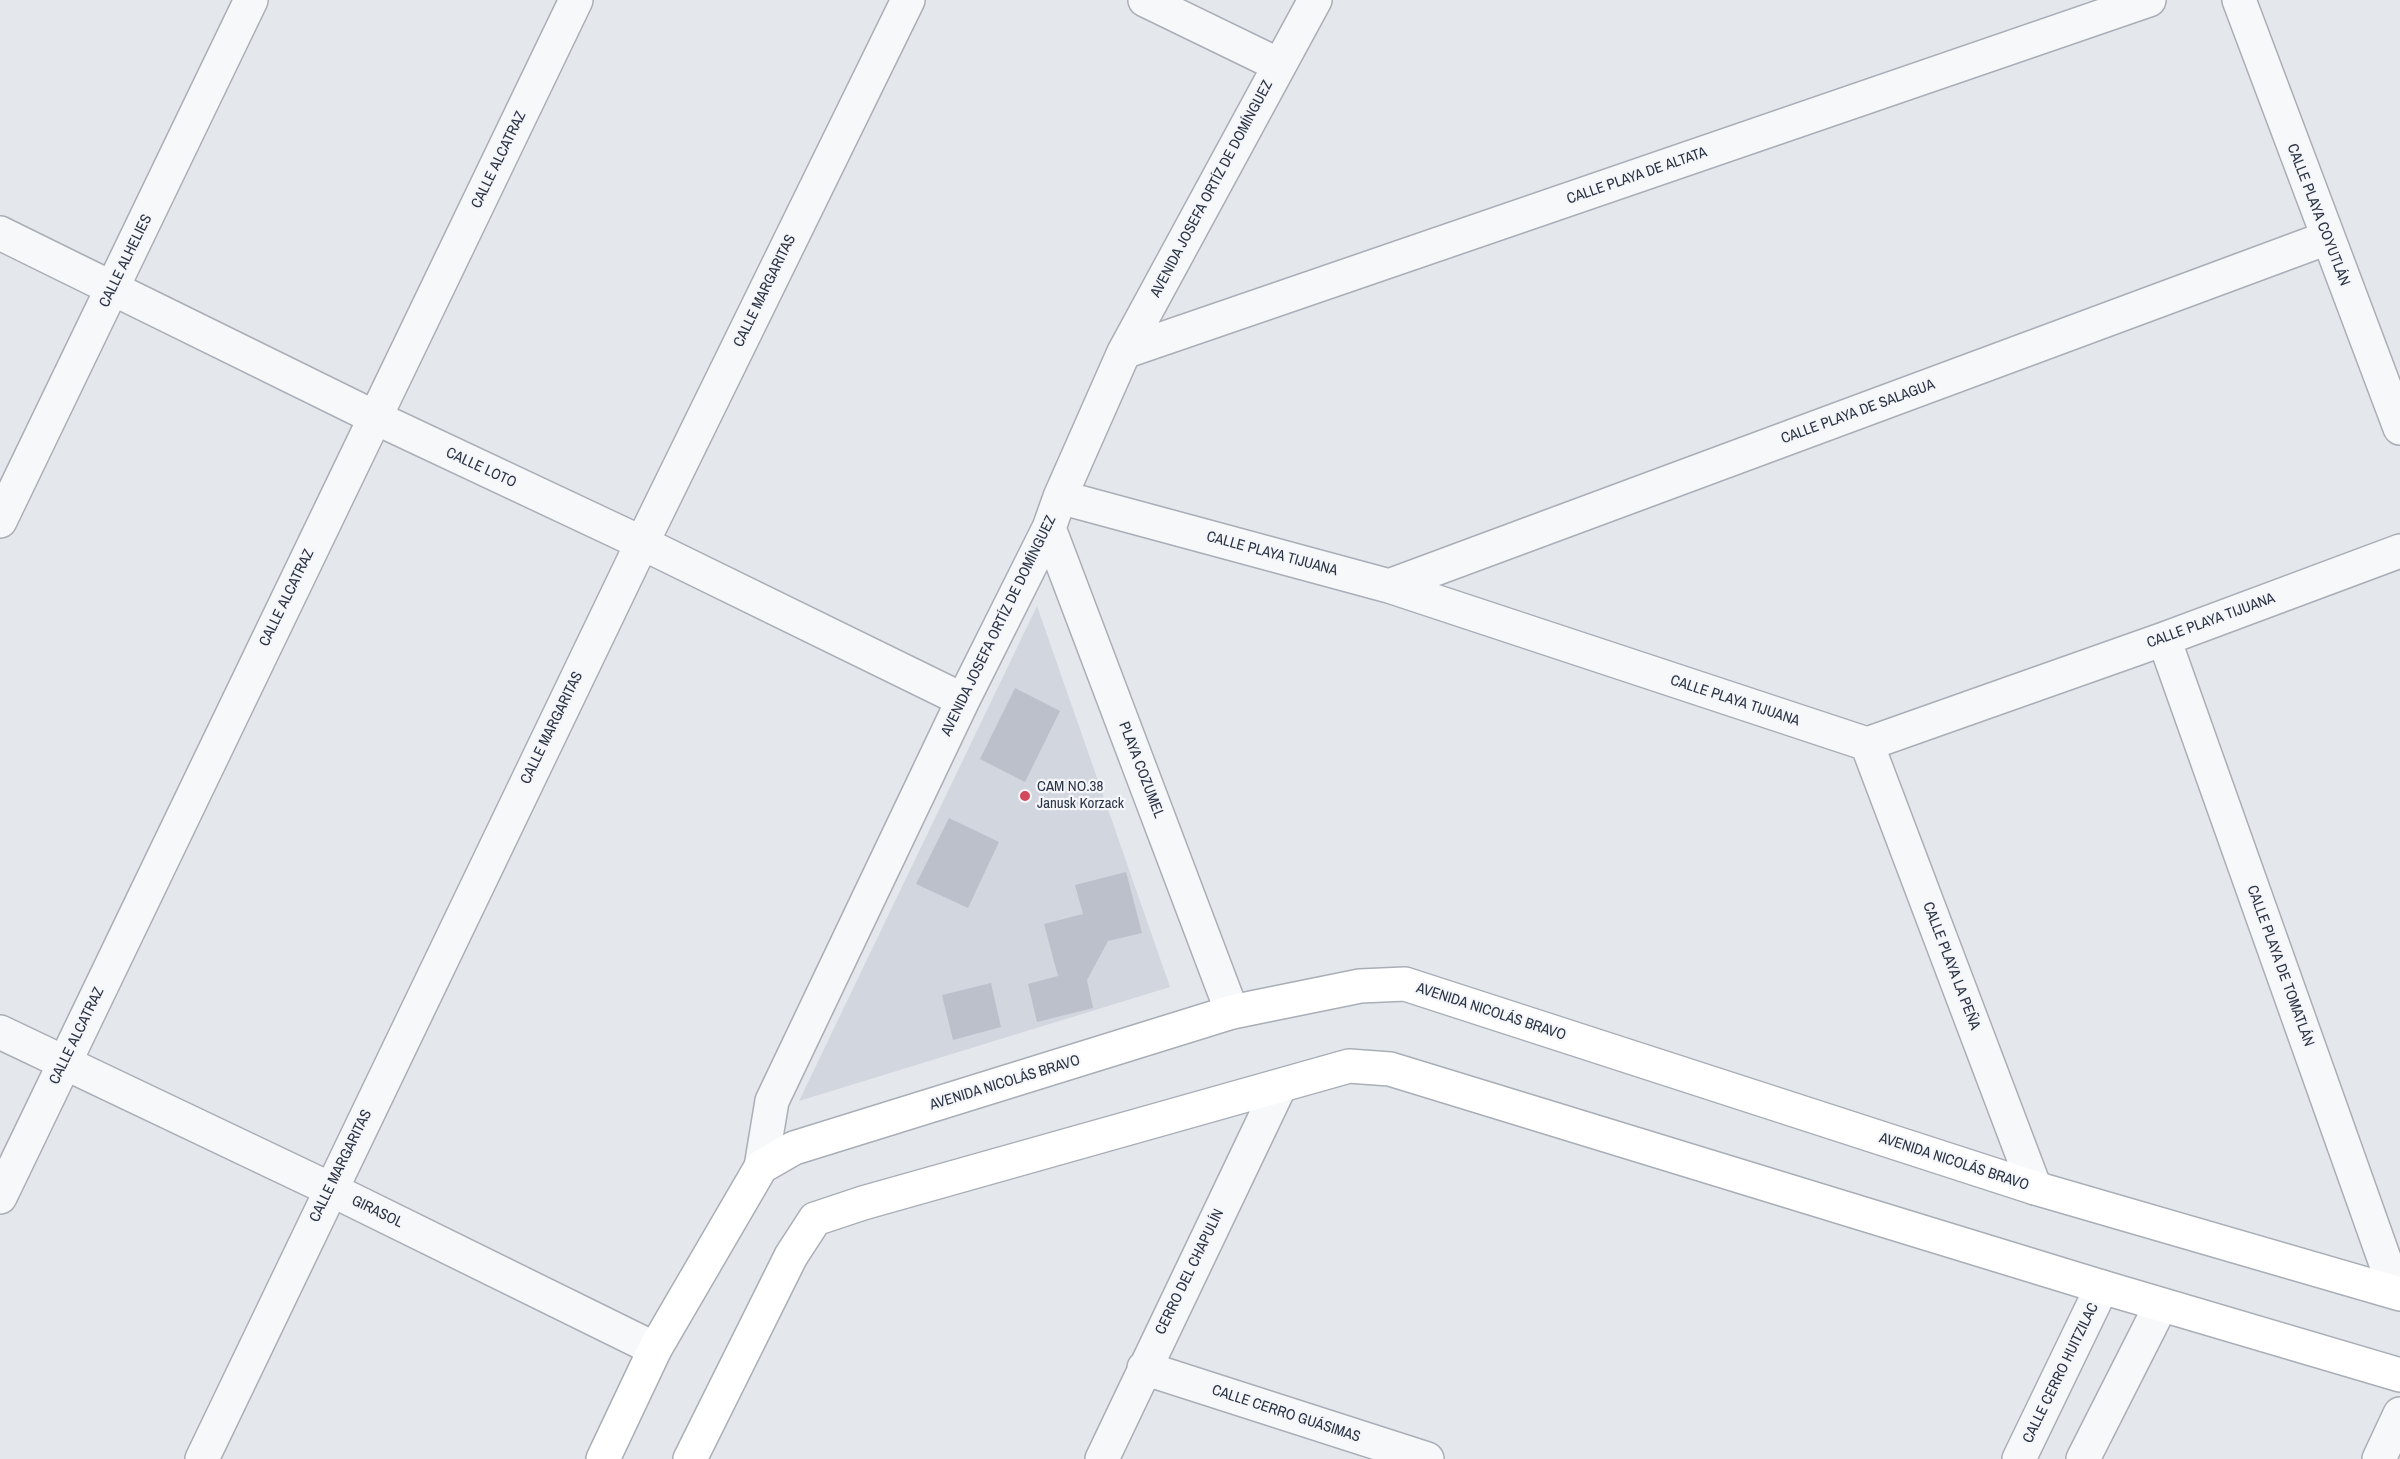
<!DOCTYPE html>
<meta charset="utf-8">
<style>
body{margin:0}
canvas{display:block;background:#e4e7ec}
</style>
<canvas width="2400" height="1459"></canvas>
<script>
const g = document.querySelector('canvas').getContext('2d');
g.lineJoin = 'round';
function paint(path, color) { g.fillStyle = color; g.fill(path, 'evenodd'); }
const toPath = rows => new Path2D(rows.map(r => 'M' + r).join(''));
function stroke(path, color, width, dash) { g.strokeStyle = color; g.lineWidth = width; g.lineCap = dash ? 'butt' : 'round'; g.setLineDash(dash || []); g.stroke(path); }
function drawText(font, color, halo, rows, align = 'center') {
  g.font = font + ' "Archivo Narrow",sans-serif'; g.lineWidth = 4.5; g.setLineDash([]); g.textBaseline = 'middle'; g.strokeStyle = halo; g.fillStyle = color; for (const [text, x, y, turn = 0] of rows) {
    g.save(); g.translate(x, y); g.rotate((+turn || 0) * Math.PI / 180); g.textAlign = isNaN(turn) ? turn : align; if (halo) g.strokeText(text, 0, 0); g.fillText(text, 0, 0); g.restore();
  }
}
const built = toPath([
 [1037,606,1170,987,799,1101]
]);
const building = toPath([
 [1015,688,1060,711,1025,782,980,759],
 [949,818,999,842,968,908,916,884],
 [1126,872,1142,933,1108,941,1087,980,1093,1008,1037,1022,1028,984,1058,976,1044,924,1083,914,1075,885],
 [991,983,1001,1027,953,1040,942,995]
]);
const street = toPath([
 [1145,0,1279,65],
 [2239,0,2400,428],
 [0,233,374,417,642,543,963,700],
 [1124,352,2149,0],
 [1060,497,1389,586,1867,744,2164,639,2400,551],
 [0,521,251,0],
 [1049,528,1232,1012],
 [1389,586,2327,238],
 [2164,639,2396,1292],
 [1867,744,2035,1188],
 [0,1032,330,1189,655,1349],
 [761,1167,772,1101,963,700,1049,528,1060,497,1124,352,1315,0],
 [0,1197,576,0],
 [1144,1368,1427,1459],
 [202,1459,642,543,908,0],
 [1102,1459,1280,1086],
 [2019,1459,2102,1287],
 [2083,1459,2161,1305],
 [2379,1459,2400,1414]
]);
const secondary = toPath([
 [603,1459,655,1349,761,1167,794,1148,1232,1012,1360,986,1405,984,2035,1188,2400,1294],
 [690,1459,791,1256,815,1219,863,1203,1349,1066,1390,1069,2102,1287,2400,1375]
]);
const markers = [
 [1025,796,6,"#d1495b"]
];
const streetNames = [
 ["CALLE ALCATRAZ",499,160,-64],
 ["CALLE PLAYA DE ALTATA",1637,176,-19],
 ["AVENIDA JOSEFA ORTÍZ DE DOMÍNGUEZ",1212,189,-62],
 ["CALLE PLAYA COYUTLÁN",2318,215,69],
 ["CALLE ALHELIES",126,261,-64],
 ["CALLE MARGARITAS",765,291,-64],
 ["CALLE PLAYA DE SALAGUA",1858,412,-20],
 ["CALLE LOTO",481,468,25],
 ["CALLE PLAYA TIJUANA",1272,554,15],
 ["CALLE ALCATRAZ",287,598,-64],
 ["CALLE PLAYA TIJUANA",2211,621,-20],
 ["AVENIDA JOSEFA ORTÍZ DE DOMÍNGUEZ",999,626,-64],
 ["CALLE PLAYA TIJUANA",1735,701,18],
 ["CALLE MARGARITAS",552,728,-64],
 ["PLAYA COZUMEL",1141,770,69],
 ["CALLE PLAYA LA PEÑA",1951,966,69],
 ["CALLE PLAYA DE TOMATLÁN",2280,966,70],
 ["AVENIDA NICOLÁS BRAVO",1491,1012,18],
 ["CALLE ALCATRAZ",77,1036,-64],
 ["AVENIDA NICOLÁS BRAVO",1005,1083,-17],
 ["AVENIDA NICOLÁS BRAVO",1954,1162,18],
 ["CALLE MARGARITAS",341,1166,-64],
 ["GIRASOL",377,1212,26],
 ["CERRO DEL CHAPULÍN",1190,1272,-64],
 ["CALLE CERRO HUITZILAC",2061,1373,-64],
 ["CALLE CERRO GUÁSIMAS",1286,1414,18]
];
const poiNames = [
 ["CAM NO.38",1037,787],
 ["Janusk Korzack",1037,804]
];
paint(built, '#d2d6de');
paint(building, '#bbc0ca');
stroke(street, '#a9aeb7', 36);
stroke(secondary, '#a9aeb7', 36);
stroke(street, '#f7f8fa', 33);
stroke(secondary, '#fff', 33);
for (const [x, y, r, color] of markers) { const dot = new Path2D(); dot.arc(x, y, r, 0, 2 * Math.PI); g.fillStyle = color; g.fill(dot); stroke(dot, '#f4f6f9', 2); }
drawText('15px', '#2b3445', '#f4f6f9', streetNames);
drawText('15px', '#2b3445', '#f4f6f9', poiNames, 'left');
</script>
